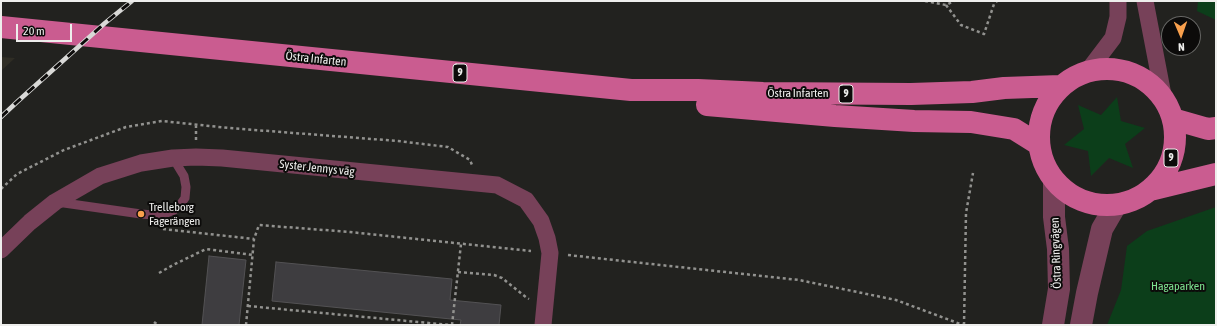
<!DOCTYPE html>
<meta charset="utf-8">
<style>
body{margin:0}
#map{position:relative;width:1217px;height:326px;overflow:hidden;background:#22221f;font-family:"Asap Condensed",sans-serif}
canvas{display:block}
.frame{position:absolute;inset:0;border:2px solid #eeeeec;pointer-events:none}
.north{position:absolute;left:1161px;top:16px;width:40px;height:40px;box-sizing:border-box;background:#0c0b0a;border:1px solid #666664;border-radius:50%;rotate:178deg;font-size:11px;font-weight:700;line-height:16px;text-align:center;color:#eeeeec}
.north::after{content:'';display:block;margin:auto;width:14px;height:18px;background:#f9a04d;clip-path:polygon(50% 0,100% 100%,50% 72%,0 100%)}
.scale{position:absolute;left:16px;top:24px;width:56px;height:18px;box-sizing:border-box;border:2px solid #eeeeec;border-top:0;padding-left:5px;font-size:12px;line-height:14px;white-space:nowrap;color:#eeeeec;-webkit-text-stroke:3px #0c0b0a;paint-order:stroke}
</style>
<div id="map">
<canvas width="1217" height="326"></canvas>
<div class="frame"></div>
<div class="north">N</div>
<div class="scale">20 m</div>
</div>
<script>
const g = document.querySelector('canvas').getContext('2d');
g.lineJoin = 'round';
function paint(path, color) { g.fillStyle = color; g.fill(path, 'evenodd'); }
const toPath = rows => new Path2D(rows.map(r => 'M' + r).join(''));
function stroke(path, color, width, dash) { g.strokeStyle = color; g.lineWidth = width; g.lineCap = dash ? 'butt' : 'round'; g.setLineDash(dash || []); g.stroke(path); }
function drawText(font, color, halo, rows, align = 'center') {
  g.font = font + ' "Asap Condensed",sans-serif'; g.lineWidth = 4; g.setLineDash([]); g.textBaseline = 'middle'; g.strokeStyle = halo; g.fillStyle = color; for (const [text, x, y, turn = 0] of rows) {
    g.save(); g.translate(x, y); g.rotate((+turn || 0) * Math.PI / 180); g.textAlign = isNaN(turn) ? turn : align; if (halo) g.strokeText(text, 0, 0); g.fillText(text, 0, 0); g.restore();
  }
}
const built = toPath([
 [1,57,15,58,1,71]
]);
const green = toPath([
 [1198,1,1216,1,1216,20,1197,11],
 [1117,97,1121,121,1145,128,1125,144,1133,168,1109,158,1091,176,1088,151,1064,145,1084,129,1078,105,1101,115],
 [1216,207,1216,325,1107,325,1121,290,1127,246,1147,231]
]);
const building = toPath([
 [209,256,246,260,239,325,202,325,209,256],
 [276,262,452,279,450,300,501,305,499,325,460,325,461,320,272,301,276,262]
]);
const path = toPath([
 [925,1,946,5,954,1],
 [946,5,961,25,984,34,994,4,997,1],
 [196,140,196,125],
 [1,189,17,174,64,150,126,127,162,121,229,128,398,141,448,147,470,160,472,165],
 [163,229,254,239],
 [568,255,799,280,896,300,963,325],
 [458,272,494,275,502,278,527,298,529,299],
 [159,273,173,265,206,249,253,255],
 [248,306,450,325],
 [154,322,158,325],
 [246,325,254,239,259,225,350,232,531,251],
 [452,325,461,244],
 [964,325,966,213,973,173]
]);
const service = toPath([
 [57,202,141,214,154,215,164,214,174,210,180,205,185,198,186,187,184,176,173,158]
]);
const minor = toPath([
 [1145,1,1164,100],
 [1088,71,1113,38,1118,17,1118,1],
 [1,250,30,222,55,202,100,176,141,163,173,158,196,157,222,158,497,185,526,200,541,221,547,238,550,253,543,325]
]);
const tertiary = toPath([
 [1053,325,1059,289,1058,249,1054,217,1054,181],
 [1081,325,1087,293,1102,229,1116,205]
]);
const primary = toPath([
 [1,27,631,90,698,90,763,93,911,94,972,92,1004,88,1060,86],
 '1039 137a68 68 0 1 1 136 0a68 68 0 1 1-136 0Z',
 [707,105,835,116,914,121,971,122,1014,129,1038,144],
 [1173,119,1208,129,1216,128],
 [1150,190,1216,174]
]);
const rail = toPath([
 [1,117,17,102,105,23,132,1]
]);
const markers = [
 [141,214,4,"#f9a04d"]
];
const shields = [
 [460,73,14],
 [846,94,14],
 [1171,158,14]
];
const shieldNames = [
 ["9",460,73],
 ["9",846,94],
 ["9",1171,158]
];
const streetNames = [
 ["Östra Infarten",316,59,6],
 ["Östra Infarten",798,93],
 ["Syster Jennys väg",317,168,6],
 ["Östra Ringvägen",1056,253,-92]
];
const poiNames = [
 ["Trelleborg",149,207],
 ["Fagerängen",149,221]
];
const parkNames = [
 ["Hagaparken",1178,286]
];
paint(built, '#2f2d25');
paint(green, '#0c3e1a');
paint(building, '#3e3d40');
stroke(building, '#535254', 1);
stroke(path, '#92928f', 2.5, [3, 3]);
stroke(service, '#774159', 9);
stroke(minor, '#774159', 17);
stroke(tertiary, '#774159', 22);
stroke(primary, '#ca5c90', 22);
stroke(rail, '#d9d9d7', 4.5);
stroke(rail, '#0c0b0a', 3, [9]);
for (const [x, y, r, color] of markers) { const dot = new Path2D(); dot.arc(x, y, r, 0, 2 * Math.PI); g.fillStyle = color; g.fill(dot); stroke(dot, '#0c0b0a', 1.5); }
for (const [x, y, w] of shields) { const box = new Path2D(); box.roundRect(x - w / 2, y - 9, w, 18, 3); g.fillStyle = '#0c0b0a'; g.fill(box); stroke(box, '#eeeeec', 1); }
drawText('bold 11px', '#eeeeec', null, shieldNames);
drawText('12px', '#eeeeec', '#0c0b0a', streetNames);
drawText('12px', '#eeeeec', '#0c0b0a', poiNames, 'left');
drawText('12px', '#7de08f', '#0c0b0a', parkNames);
</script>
